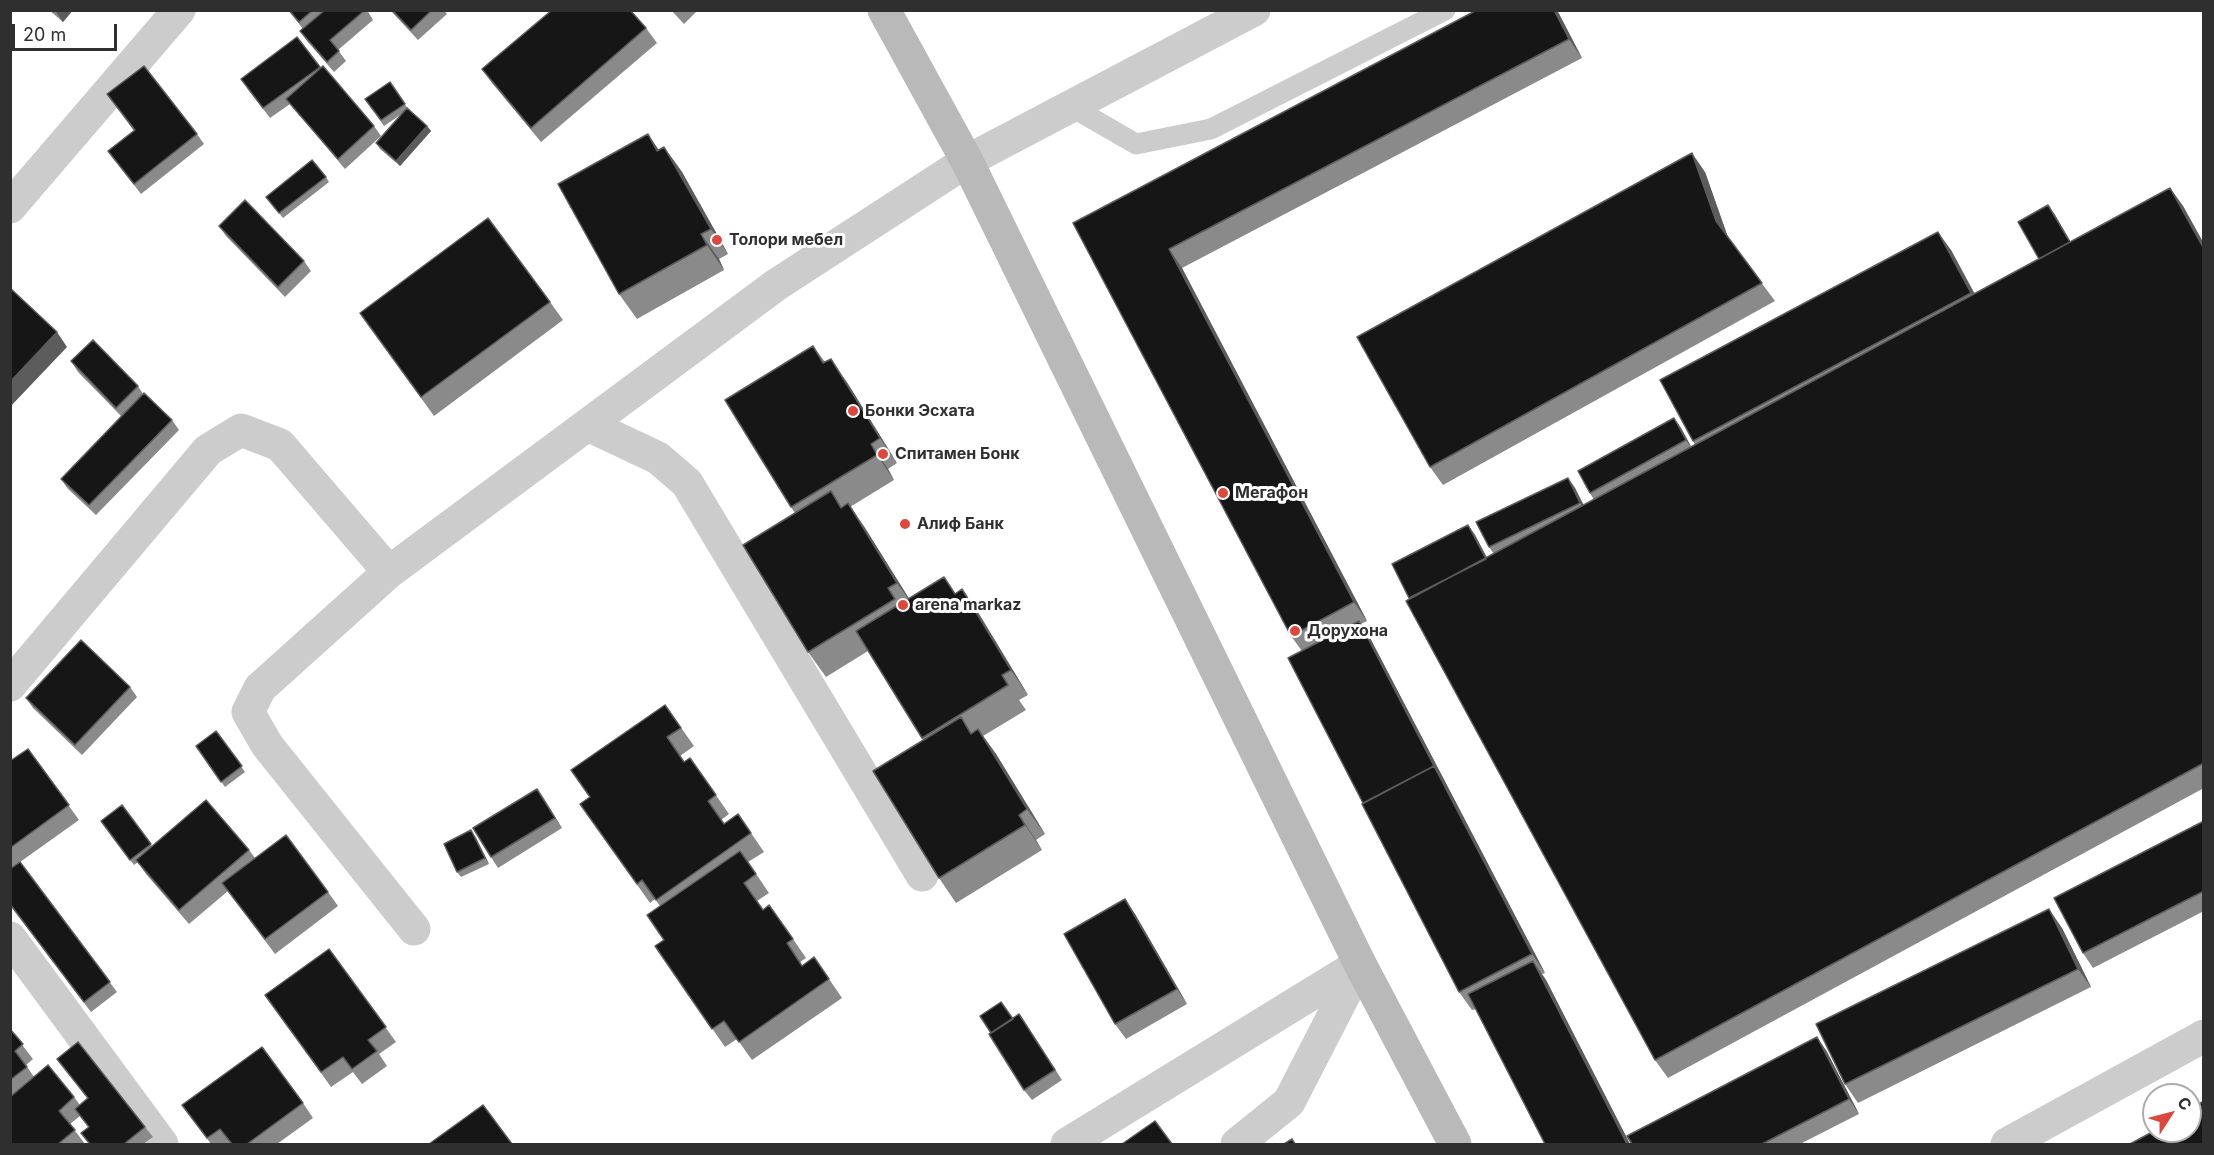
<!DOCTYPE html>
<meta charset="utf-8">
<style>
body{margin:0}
#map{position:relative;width:2214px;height:1155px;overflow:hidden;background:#fff;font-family:Inter,sans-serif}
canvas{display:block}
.frame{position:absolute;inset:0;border:12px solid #2f2f2f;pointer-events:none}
.north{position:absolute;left:2142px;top:1083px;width:60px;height:60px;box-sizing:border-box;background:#fff;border:2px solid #acacac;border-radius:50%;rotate:54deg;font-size:16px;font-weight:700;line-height:24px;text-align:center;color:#2f2f2f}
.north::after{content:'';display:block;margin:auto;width:21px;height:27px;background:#da483e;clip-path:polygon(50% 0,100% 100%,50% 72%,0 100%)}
.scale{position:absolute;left:12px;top:24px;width:105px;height:27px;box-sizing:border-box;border:3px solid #2f2f2f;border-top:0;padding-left:8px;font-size:18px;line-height:21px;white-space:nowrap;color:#2f2f2f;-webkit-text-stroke:4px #fff;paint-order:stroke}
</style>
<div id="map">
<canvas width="2214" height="1155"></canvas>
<div class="frame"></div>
<div class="north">С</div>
<div class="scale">20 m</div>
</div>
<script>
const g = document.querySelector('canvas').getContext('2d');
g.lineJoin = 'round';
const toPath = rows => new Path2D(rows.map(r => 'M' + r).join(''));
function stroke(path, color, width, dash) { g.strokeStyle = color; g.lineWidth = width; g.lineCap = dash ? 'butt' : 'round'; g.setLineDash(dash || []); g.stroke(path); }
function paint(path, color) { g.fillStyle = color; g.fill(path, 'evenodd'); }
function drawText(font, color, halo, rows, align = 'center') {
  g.font = font + ' Inter,sans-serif'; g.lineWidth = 6; g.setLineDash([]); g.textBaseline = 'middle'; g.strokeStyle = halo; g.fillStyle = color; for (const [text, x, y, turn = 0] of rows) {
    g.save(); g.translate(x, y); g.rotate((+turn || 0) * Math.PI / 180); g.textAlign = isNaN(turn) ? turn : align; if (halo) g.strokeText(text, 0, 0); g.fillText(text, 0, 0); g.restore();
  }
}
const service = toPath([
 [1072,107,1136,144,1211,129,1445,10]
]);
const minor = toPath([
 [10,207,179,10],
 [588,425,658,458,687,483,922,875],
 [389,572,776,285,967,161,1254,10],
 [10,685,208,450,241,430,280,445,389,572,260,688,248,712,267,745,414,929],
 [10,938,162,1144],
 [1067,1144,1360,964],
 [1237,1144,1289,1102,1360,964],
 [2007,1144,2204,1036]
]);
const secondary = toPath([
 [884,10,967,161,1360,964,1455,1144]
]);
const wall = toPath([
 [49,10,73,10,63,22],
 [288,10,367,10,373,20,338,50,346,61,334,72,307,41,300,31,303,29],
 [390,10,444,10,447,14,418,40],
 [671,10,698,10,684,24],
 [1557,10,1582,58,1182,268,1367,621,1361,624,1369,636,1545,973,1542,974,1546,980,1630,1144,1545,1144,1476,1009,1472,1010,1459,992,1363,803,1302,651,1291,636,1073,223],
 [646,28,657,43,541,142,492,83,482,69],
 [297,37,321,68,374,126,381,136,345,169,290,104,270,118,248,89],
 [390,82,408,109,427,126,431,131,400,166,380,149,376,143,403,113,384,126,365,99],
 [107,94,197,134,204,144,141,194,108,151,134,131],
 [664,147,682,172,728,254,719,259,724,270,637,319,619,294],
 [1705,172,1728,238,1775,301,1443,485,1430,467],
 [326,177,329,182,283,218,266,197],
 [2170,188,2183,206,2204,244,2204,788,1668,1078,1655,1060,1392,564,1468,525,1475,535,1487,558,1494,554,1489,547,1568,478,1575,488,1584,505,1594,500,1590,493,1674,418,1681,428,1691,447,1695,445,1693,441,1951,250,1975,294,2039,259,2055,215,2070,242],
 [219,226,304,261,311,271,285,297,226,236],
 [550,302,563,320,434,416,360,313],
 [813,346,825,362,848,384,897,463,888,469,894,480,850,507,865,528,909,599,956,593,962,589,979,614,1028,695,1019,700,1026,710,983,736,996,754,1045,834,1036,840,1042,850,956,903,939,878,923,740,868,651,826,677,808,652,795,513,791,507],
 [71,361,138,386,143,394,172,420,179,430,96,515,68,489,61,479,121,416,78,372],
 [130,687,137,697,82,755,33,708,26,698],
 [665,705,694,746,680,756,684,762,690,758,729,814,721,820,724,824,738,814,764,852,748,862,769,893,757,901,763,910,793,939,806,958,800,962,802,966,814,957,842,998,752,1060,737,1039,725,1047,655,946,664,940,660,906,655,899,650,903,580,804,590,797],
 [216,731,245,772,225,787,196,746],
 [28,749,79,820,20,862,117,992,91,1012,10,905,10,761],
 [537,789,562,828,498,868,491,857],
 [122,805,152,846,249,850,255,858,328,892,338,906,275,954,228,891,189,924,146,874,138,862,134,865,101,821],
 [2204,821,2204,911,2093,968,2083,953],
 [475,836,489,864,461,877,457,872],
 [1135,914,1187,1004,1126,1039,1115,1024],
 [2062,928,2091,987,1858,1103,1845,1084],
 [329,949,396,1042,379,1054,387,1066,362,1084,353,1072,331,1087,265,995],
 [1013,1019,1026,1024,1062,1080,1032,1100,1024,1090,991,1033],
 [10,1029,33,1059,26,1065,34,1077,74,1097,80,1105,88,1099,57,1059,145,1127,153,1137,143,1144,89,1144,81,1133,89,1127,80,1116,70,1124,85,1144,10,1144],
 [1817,1037,1827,1052,1859,1114,1800,1144,1632,1144],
 [303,1103,313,1118,277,1144,231,1144,230,1143,229,1144,211,1144,182,1105]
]);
const shadedWall = toPath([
 [57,10,73,10,63,22,56,12],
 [1554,10,1557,10,1582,58,1569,39],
 [427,126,431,131,400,166,396,161],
 [648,134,665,159,657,151],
 [664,147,682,172,728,254,711,229],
 [1692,153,1705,172,1729,240,1716,221],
 [2170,188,2183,206,2204,244,2204,249],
 [2048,205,2055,215,2078,255,2071,245],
 [1938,232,1951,250,1984,312,1971,293],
 [701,234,719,259,724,270,707,245],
 [1169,249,1182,268,1367,621,1354,602],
 [57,332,67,347,10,407,10,382],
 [831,359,848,384,897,463,880,438],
 [1674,418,1681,428,1693,450,1686,440],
 [871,444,888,469,894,480,877,455],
 [1568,478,1575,488,1587,513,1580,503],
 [848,503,865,528,915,608,897,583],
 [1468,525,1475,535,1493,569,1486,559],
 [962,589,979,614,1028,695,1011,670],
 [1359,621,1369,636,1545,973,1532,954],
 [978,729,996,754,1045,834,1027,809],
 [537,789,544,799,562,828,555,818],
 [1019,815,1036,840,1042,850,1025,825],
 [471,830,475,836,489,864,485,858],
 [1125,899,1135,914,1187,1004,1177,989],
 [2049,909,2062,928,2091,987,2078,969],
 [1533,961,1546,980,1630,1144,1627,1144],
 [1817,1037,1827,1052,1859,1114,1849,1099]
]);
const building = toPath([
 [289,10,313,10,299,22,289,10],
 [325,10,365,10,330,40,339,51,327,62,300,31,325,10],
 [392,10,432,10,411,30,392,10],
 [552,10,630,10,646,28,531,128,482,69,552,10],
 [1477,10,1554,10,1569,39,1169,249,1354,602,1291,636,1073,223,1477,10],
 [297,37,320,67,263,108,241,79,297,37],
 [144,66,197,134,134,184,108,151,135,130,107,94,144,66],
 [323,66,374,126,338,159,286,99,323,66],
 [390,82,405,104,381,120,365,99,390,82],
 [407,108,427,126,396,161,376,143,407,108],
 [648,134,657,151,664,147,711,229,701,234,707,245,619,294,558,184,648,134],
 [1692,153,1716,221,1762,283,1430,467,1357,337,1692,153],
 [312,160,326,177,279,213,266,197,312,160],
 [2170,188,2204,249,2204,763,1655,1060,1406,601,2170,188],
 [245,200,304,261,278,287,219,226,245,200],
 [2048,205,2070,242,2039,259,2018,222,2048,205],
 [488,218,550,302,421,397,360,313,488,218],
 [1938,232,1971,293,1693,441,1660,380,1938,232],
 [10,288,57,332,10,382,10,288],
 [93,340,138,386,116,408,71,361,93,340],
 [813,346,823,363,831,359,880,438,871,444,877,455,791,507,725,400,813,346],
 [144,393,172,420,89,505,61,479,144,393],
 [1674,418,1686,440,1590,493,1578,471,1674,418],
 [1568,478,1580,503,1489,547,1476,522,1568,478],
 [831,491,841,508,848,503,897,583,888,588,895,599,808,652,743,545,831,491],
 [1468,525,1486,559,1409,598,1392,564,1468,525],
 [944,577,955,594,962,589,1011,670,1002,675,1008,685,922,738,856,631,944,577],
 [1359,621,1434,766,1363,803,1288,658,1359,621],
 [81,640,130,687,75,745,26,698,81,640],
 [665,705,681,728,667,737,684,762,690,758,716,795,708,801,724,824,738,814,751,833,656,900,642,880,637,884,580,804,590,797,571,770,665,705],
 [961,717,971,734,978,729,1027,809,1019,815,1025,825,939,878,873,771,961,717],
 [216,731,242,766,221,782,196,746,216,731],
 [28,749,69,805,10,848,10,761,28,749],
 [1434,766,1532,954,1459,992,1362,804,1434,766],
 [537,789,555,818,491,857,473,828,537,789],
 [206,800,249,850,179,910,136,860,206,800],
 [122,805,151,844,130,860,101,821,122,805],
 [2204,821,2204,891,2083,953,2054,898,2204,821],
 [471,830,485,858,457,872,444,844,471,830],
 [286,835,328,892,265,939,222,883,286,835],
 [740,851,756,874,744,883,763,910,769,905,793,939,787,943,802,966,814,957,829,979,739,1042,724,1021,712,1029,655,946,664,940,647,915,740,851],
 [20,862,110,982,84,1002,10,904,10,869,20,862],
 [1125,899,1177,989,1115,1024,1064,934,1125,899],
 [2049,909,2078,969,1845,1084,1816,1024,2049,909],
 [329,949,386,1027,368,1040,377,1051,352,1069,343,1057,321,1072,265,995,329,949],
 [1533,961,1627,1144,1545,1144,1468,994,1533,961],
 [1001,1002,1013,1019,991,1033,980,1016,1001,1002],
 [1019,1014,1055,1070,1024,1090,989,1034,1019,1014],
 [10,1029,23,1044,15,1051,27,1067,10,1080,10,1029],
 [1817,1037,1849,1099,1762,1144,1632,1144,1627,1136,1817,1037],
 [78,1042,145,1127,124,1144,90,1144,81,1133,89,1127,75,1109,88,1098,57,1059,78,1042],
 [262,1047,303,1103,247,1144,232,1144,220,1129,207,1138,182,1105,262,1047],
 [48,1065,74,1097,59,1111,75,1130,58,1144,10,1144,10,1097,48,1065],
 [2204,1101,2204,1144,2130,1144,2154,1131,2190,1131,2190,1109,2204,1101],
 [483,1105,512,1144,429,1144,483,1105],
 [1155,1121,1172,1144,1122,1144,1155,1121],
 [1292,1139,1295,1144,1284,1144,1292,1139]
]);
const markers = [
 [717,240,6,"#da483e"],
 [853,411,6,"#da483e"],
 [883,454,6,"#da483e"],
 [1223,493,6,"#da483e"],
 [905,524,6,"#da483e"],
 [903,605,6,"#da483e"],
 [1295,631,6,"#da483e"]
];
const poiNames = [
 ["Толори мебел",729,240],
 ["Бонки Эсхата",865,411],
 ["Спитамен Бонк",895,454],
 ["Мегафон",1235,493],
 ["Алиф Банк",917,524],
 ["arena markaz",915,605],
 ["Дорухона",1307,631]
];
stroke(service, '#ccc', 21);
stroke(minor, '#ccc', 33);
stroke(secondary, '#b9b9b9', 33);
paint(wall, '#8a8a8a');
paint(shadedWall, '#5c5c5c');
paint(building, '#161616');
stroke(building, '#5c5c5c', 1.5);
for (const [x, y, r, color] of markers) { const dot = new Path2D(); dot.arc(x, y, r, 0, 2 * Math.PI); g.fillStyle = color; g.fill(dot); stroke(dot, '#fff', 2); }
drawText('bold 16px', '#2f2f2f', '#fff', poiNames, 'left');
</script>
